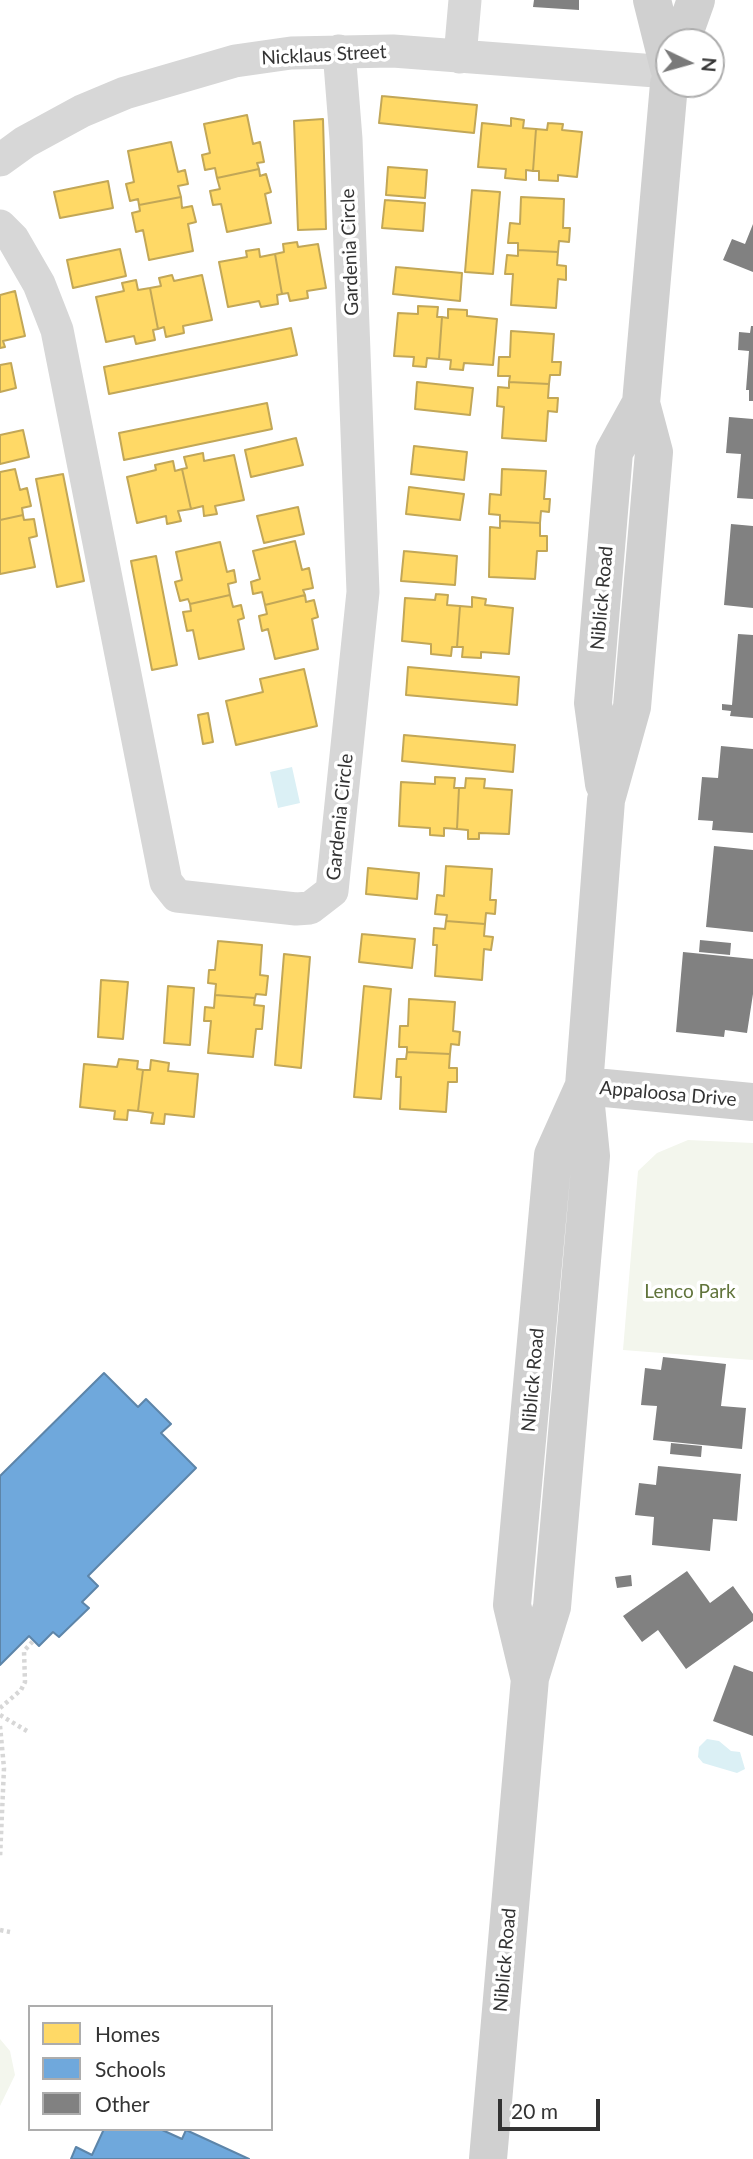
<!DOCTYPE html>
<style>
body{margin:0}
#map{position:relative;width:753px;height:2159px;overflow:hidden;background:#fff;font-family:Lato,sans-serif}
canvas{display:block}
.legend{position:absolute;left:28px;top:2005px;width:245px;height:126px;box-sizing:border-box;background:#fff;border:2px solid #adadad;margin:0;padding:9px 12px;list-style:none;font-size:21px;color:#333}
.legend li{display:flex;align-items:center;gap:14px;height:35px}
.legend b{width:35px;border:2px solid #adadad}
.north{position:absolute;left:655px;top:28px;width:70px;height:70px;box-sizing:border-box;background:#fff;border:2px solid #adadad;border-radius:50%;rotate:95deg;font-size:19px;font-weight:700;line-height:28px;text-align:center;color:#333}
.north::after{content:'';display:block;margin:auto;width:24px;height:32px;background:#7a7a7a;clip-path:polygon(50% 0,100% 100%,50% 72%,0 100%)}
.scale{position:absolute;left:498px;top:2099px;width:102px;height:32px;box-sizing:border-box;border:4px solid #333;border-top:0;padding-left:9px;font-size:21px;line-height:24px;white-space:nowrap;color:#333;-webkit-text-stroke:5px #fff;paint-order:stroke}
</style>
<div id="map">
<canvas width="753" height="2159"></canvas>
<ul class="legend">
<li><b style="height:19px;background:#ffd966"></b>Homes</li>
<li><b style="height:19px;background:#6fa8dc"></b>Schools</li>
<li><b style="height:19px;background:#818181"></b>Other</li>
</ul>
<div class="north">N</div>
<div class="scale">20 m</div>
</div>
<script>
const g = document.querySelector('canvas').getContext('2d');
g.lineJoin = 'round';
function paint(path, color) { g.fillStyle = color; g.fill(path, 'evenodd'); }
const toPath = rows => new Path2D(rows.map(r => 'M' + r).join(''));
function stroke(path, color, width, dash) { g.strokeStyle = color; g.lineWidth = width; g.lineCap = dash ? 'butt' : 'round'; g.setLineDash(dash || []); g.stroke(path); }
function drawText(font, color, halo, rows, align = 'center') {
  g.font = font + ' Lato,sans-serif'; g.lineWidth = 7; g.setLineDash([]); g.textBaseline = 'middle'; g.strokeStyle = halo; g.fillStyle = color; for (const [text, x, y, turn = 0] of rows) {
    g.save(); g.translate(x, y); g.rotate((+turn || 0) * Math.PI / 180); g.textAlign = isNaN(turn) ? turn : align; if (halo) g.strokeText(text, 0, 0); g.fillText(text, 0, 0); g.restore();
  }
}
const green = toPath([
 [688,1140,753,1143,753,1360,623,1350,638,1171,657,1153],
 [0,2039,10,2051,15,2075,0,2106]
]);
const water = toPath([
 [292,767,300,803,278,808,270,772],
 [707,1739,719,1741,731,1751,740,1752,745,1769,737,1773,703,1763,698,1757,699,1747]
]);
const homes = toPath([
 [382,96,477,105,474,133,379,123,382,96],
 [247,115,253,144,260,142,264,162,257,163,259,169,217,178,215,168,205,170,202,155,210,153,204,124,247,115],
 [511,118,524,120,523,128,536,129,533,171,526,170,526,180,505,178,506,169,478,167,482,123,511,126,511,118],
 [323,119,326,229,298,230,294,121,323,119],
 [548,123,563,124,562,130,582,132,577,177,558,175,558,181,539,180,539,171,533,171,536,129,547,130,548,123],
 [171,142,178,172,185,170,188,184,178,186,181,197,139,205,138,199,130,201,126,184,134,182,128,151,171,142],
 [388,167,427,170,425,198,386,195,388,167],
 [259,169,260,176,266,174,271,192,265,194,271,223,227,232,221,204,213,205,210,191,220,189,217,178,259,169],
 [108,181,113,208,60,218,54,192,108,181],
 [472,190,500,192,493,274,465,272,472,190],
 [181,197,182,208,192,206,196,222,188,224,193,251,149,260,143,230,136,232,132,213,140,211,139,205,181,197],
 [521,197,564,199,563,228,570,228,569,242,559,241,558,252,518,250,518,243,508,243,510,223,520,224,521,197],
 [385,200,425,203,423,231,382,228,385,200],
 [297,242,298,247,318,244,326,288,307,291,308,298,290,301,288,293,282,294,275,254,284,252,283,244,297,242],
 [120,249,126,276,73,288,67,260,120,249],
 [259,249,260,257,275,254,282,294,277,295,278,304,261,307,259,301,228,307,219,262,247,257,246,251,259,249],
 [518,250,558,252,557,265,566,266,566,280,558,279,556,308,511,305,513,274,505,274,507,255,518,256,518,250],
 [396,267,462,273,460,301,393,294,396,267],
 [172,275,174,281,202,275,212,320,183,326,184,333,166,337,164,327,158,329,150,288,161,286,159,278,172,275],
 [136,280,138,290,150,288,158,329,153,330,155,340,136,344,134,336,106,342,96,297,124,291,122,283,136,280],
 [15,291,25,336,3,341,5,347,0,348,0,295,15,291],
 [418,306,438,307,437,317,442,317,439,359,427,358,426,367,413,366,414,357,394,356,398,313,418,314,418,306],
 [448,309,467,310,467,316,497,319,493,365,464,363,463,370,450,369,451,360,439,359,442,317,448,318,448,309],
 [291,328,297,355,109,394,104,367,291,328],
 [511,331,554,334,552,362,561,362,560,375,550,375,549,384,509,382,510,376,498,376,499,357,510,357,511,331],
 [11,363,16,388,0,392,0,365,11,363],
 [417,382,473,388,470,415,415,409,417,382],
 [509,382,549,384,548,398,558,398,557,412,548,411,546,441,502,438,504,407,497,406,498,387,509,388,509,382],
 [267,403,272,429,124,460,119,433,267,403],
 [23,430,29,457,0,464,0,435,23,430],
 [296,438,303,465,251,477,245,450,296,438],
 [414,446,467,452,464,480,411,474,414,446],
 [203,453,204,461,234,455,244,500,215,506,217,514,204,516,203,506,191,509,182,469,187,468,184,457,203,453],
 [173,461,175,471,182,469,191,509,178,511,181,521,167,524,166,516,137,523,127,477,156,470,155,465,173,461],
 [15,469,20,490,27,488,31,506,22,508,23,515,0,520,0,472,15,469],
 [502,469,546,471,544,499,550,499,549,512,541,511,540,523,500,521,500,515,489,514,490,494,501,495,502,469],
 [63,474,84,581,57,587,36,479,63,474],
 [409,487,464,494,460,520,406,514,409,487],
 [298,507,304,534,264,543,257,516,298,507],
 [23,515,24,520,34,519,37,536,29,538,35,567,0,574,0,520,23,515],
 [500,521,540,523,540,536,547,536,547,551,537,551,535,579,489,577,490,527,500,528,500,521],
 [295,541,302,570,309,568,313,588,303,590,305,595,265,605,262,592,253,594,251,582,260,579,253,551,295,541],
 [220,542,227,572,234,570,236,582,228,584,230,595,190,604,188,599,180,601,175,582,182,580,176,552,220,542],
 [404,551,457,556,455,585,401,581,404,551],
 [156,556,177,665,152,670,131,561,156,556],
 [436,594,448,595,447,605,460,606,457,647,452,647,451,656,431,654,431,644,402,641,405,598,435,600,436,594],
 [230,595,233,607,241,605,244,618,238,620,244,649,199,659,193,630,187,631,183,612,191,611,190,604,230,595],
 [305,595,306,602,314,600,318,617,312,619,318,649,275,659,268,629,262,631,259,616,267,614,265,605,305,595],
 [472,597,486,599,485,605,513,608,509,654,481,652,481,658,462,657,463,647,457,647,460,606,472,607,472,597],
 [408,667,519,677,517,705,406,695,408,667],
 [304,669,317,726,236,745,226,701,263,692,260,679,304,669],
 [208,713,213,742,203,744,198,715,208,713],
 [404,735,515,745,513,772,402,761,404,735],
 [435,777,455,778,454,788,459,788,457,829,444,828,444,836,430,835,430,828,399,826,401,782,435,784,435,777],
 [466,778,485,779,484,788,512,790,509,834,479,833,479,839,468,839,468,830,457,829,459,788,465,788,466,778],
 [446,866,492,869,490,900,496,900,495,914,486,913,485,924,446,921,447,915,435,914,437,895,444,896,446,866],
 [368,868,419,873,417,899,366,894,368,868],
 [446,921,485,924,484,936,493,937,491,950,484,949,482,980,435,976,437,945,433,945,434,928,445,929,446,921],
 [362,934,415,939,412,968,359,962,362,934],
 [218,941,262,945,260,975,268,976,266,995,256,994,255,998,215,995,216,984,208,983,209,970,215,970,218,941],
 [284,954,310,957,301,1068,275,1065,284,954],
 [101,980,128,982,123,1039,98,1037,101,980],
 [168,986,194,988,190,1045,164,1043,168,986],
 [364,986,391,989,381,1099,354,1097,364,986],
 [215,995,255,998,254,1005,264,1006,262,1029,256,1029,253,1057,208,1053,211,1021,204,1021,205,1007,214,1008,215,995],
 [409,999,455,1002,453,1031,460,1032,459,1045,451,1044,450,1054,407,1052,407,1047,399,1047,400,1026,408,1026,409,999],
 [407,1052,450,1054,449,1068,457,1068,457,1082,448,1082,446,1112,400,1109,401,1077,396,1077,397,1059,406,1059,407,1052],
 [119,1059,138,1061,137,1069,143,1070,138,1111,128,1110,127,1120,114,1119,115,1111,80,1107,84,1064,117,1067,119,1059],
 [151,1060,169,1063,168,1071,198,1074,194,1117,165,1114,164,1124,151,1123,153,1113,138,1111,143,1070,150,1070,151,1060]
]);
const schools = toPath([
 [104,1373,138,1407,146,1399,171,1424,161,1433,196,1468,88,1576,98,1586,82,1602,89,1608,59,1637,53,1632,39,1646,29,1636,0,1665,0,1476,104,1373],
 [104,2129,160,2129,182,2139,186,2130,249,2159,71,2159,76,2147,92,2155,104,2129]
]);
const building = toPath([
 [534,0,579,0,579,10,533,7],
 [753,224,753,272,723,260,732,239,745,244],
 [751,326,753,326,753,401,749,401,749,390,746,390,749,351,738,350,739,332,750,333],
 [729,417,753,419,753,499,737,498,741,454,726,453],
 [731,524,753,526,753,608,724,605],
 [738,634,753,635,753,718,730,716,731,711,722,710,722,704,732,705],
 [721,746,753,749,753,833,712,830,713,821,698,820,702,777,718,778],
 [714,846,753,850,753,932,706,927],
 [700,940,731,943,730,955,699,952],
 [683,952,753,959,753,994,747,1033,725,1030,724,1037,676,1032],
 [663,1357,726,1364,721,1406,746,1408,742,1449,653,1440,657,1406,641,1405,645,1368,661,1370],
 [671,1443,702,1446,701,1457,670,1454],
 [658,1466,741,1474,737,1521,713,1519,710,1551,652,1545,654,1517,635,1515,639,1483,656,1485],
 [687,1571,710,1603,733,1586,753,1614,753,1621,686,1669,658,1630,642,1642,623,1616],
 [631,1575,632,1586,617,1588,615,1577],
 [734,1665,753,1672,753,1736,713,1721]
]);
const path = toPath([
 [0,1708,21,1690,25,1682,24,1651,33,1641],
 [0,1715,27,1731],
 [0,1726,4,1768,0,1858],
 [0,1930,10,1932]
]);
const street = toPath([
 [460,57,465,0],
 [0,160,25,142,82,111,125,93,235,61,291,53,393,51,669,72],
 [0,226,13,239,39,284,57,330,166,882,177,896,296,909,310,908,332,891,363,592,346,139,339,51]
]);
const secondary = toPath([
 [652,0,669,68],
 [681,42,696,0],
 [604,784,593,703,614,452,641,403],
 [584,1086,753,1102],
 [529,1676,512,1605,553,1155,583,1088],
 [488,2159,530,1678,552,1607,591,1156,584,1086,606,800,632,707,654,452,641,403,669,84]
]);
const streetNames = [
 ["Nicklaus Street",324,55,-3],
 ["Gardenia Circle",350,252,-92],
 ["Niblick Road",602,598,-85],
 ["Gardenia Circle",340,817,-84],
 ["Appaloosa Drive",668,1094,5],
 ["Niblick Road",533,1380,-85],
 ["Niblick Road",505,1960,-85]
];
const parkNames = [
 ["Lenco Park",690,1292]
];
paint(green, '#f3f6ed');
paint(water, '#dbf0f5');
paint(homes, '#ffd966');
stroke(homes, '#c2a757', 2);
paint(schools, '#6fa8dc');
stroke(schools, '#5d85a9', 2);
paint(building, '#818181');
stroke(path, '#d7d7d7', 4.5, [3.5, 3.5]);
stroke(street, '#d7d7d7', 33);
stroke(secondary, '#d0d0d0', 38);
drawText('19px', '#333', '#fff', streetNames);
drawText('19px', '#61743b', '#fff', parkNames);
</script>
